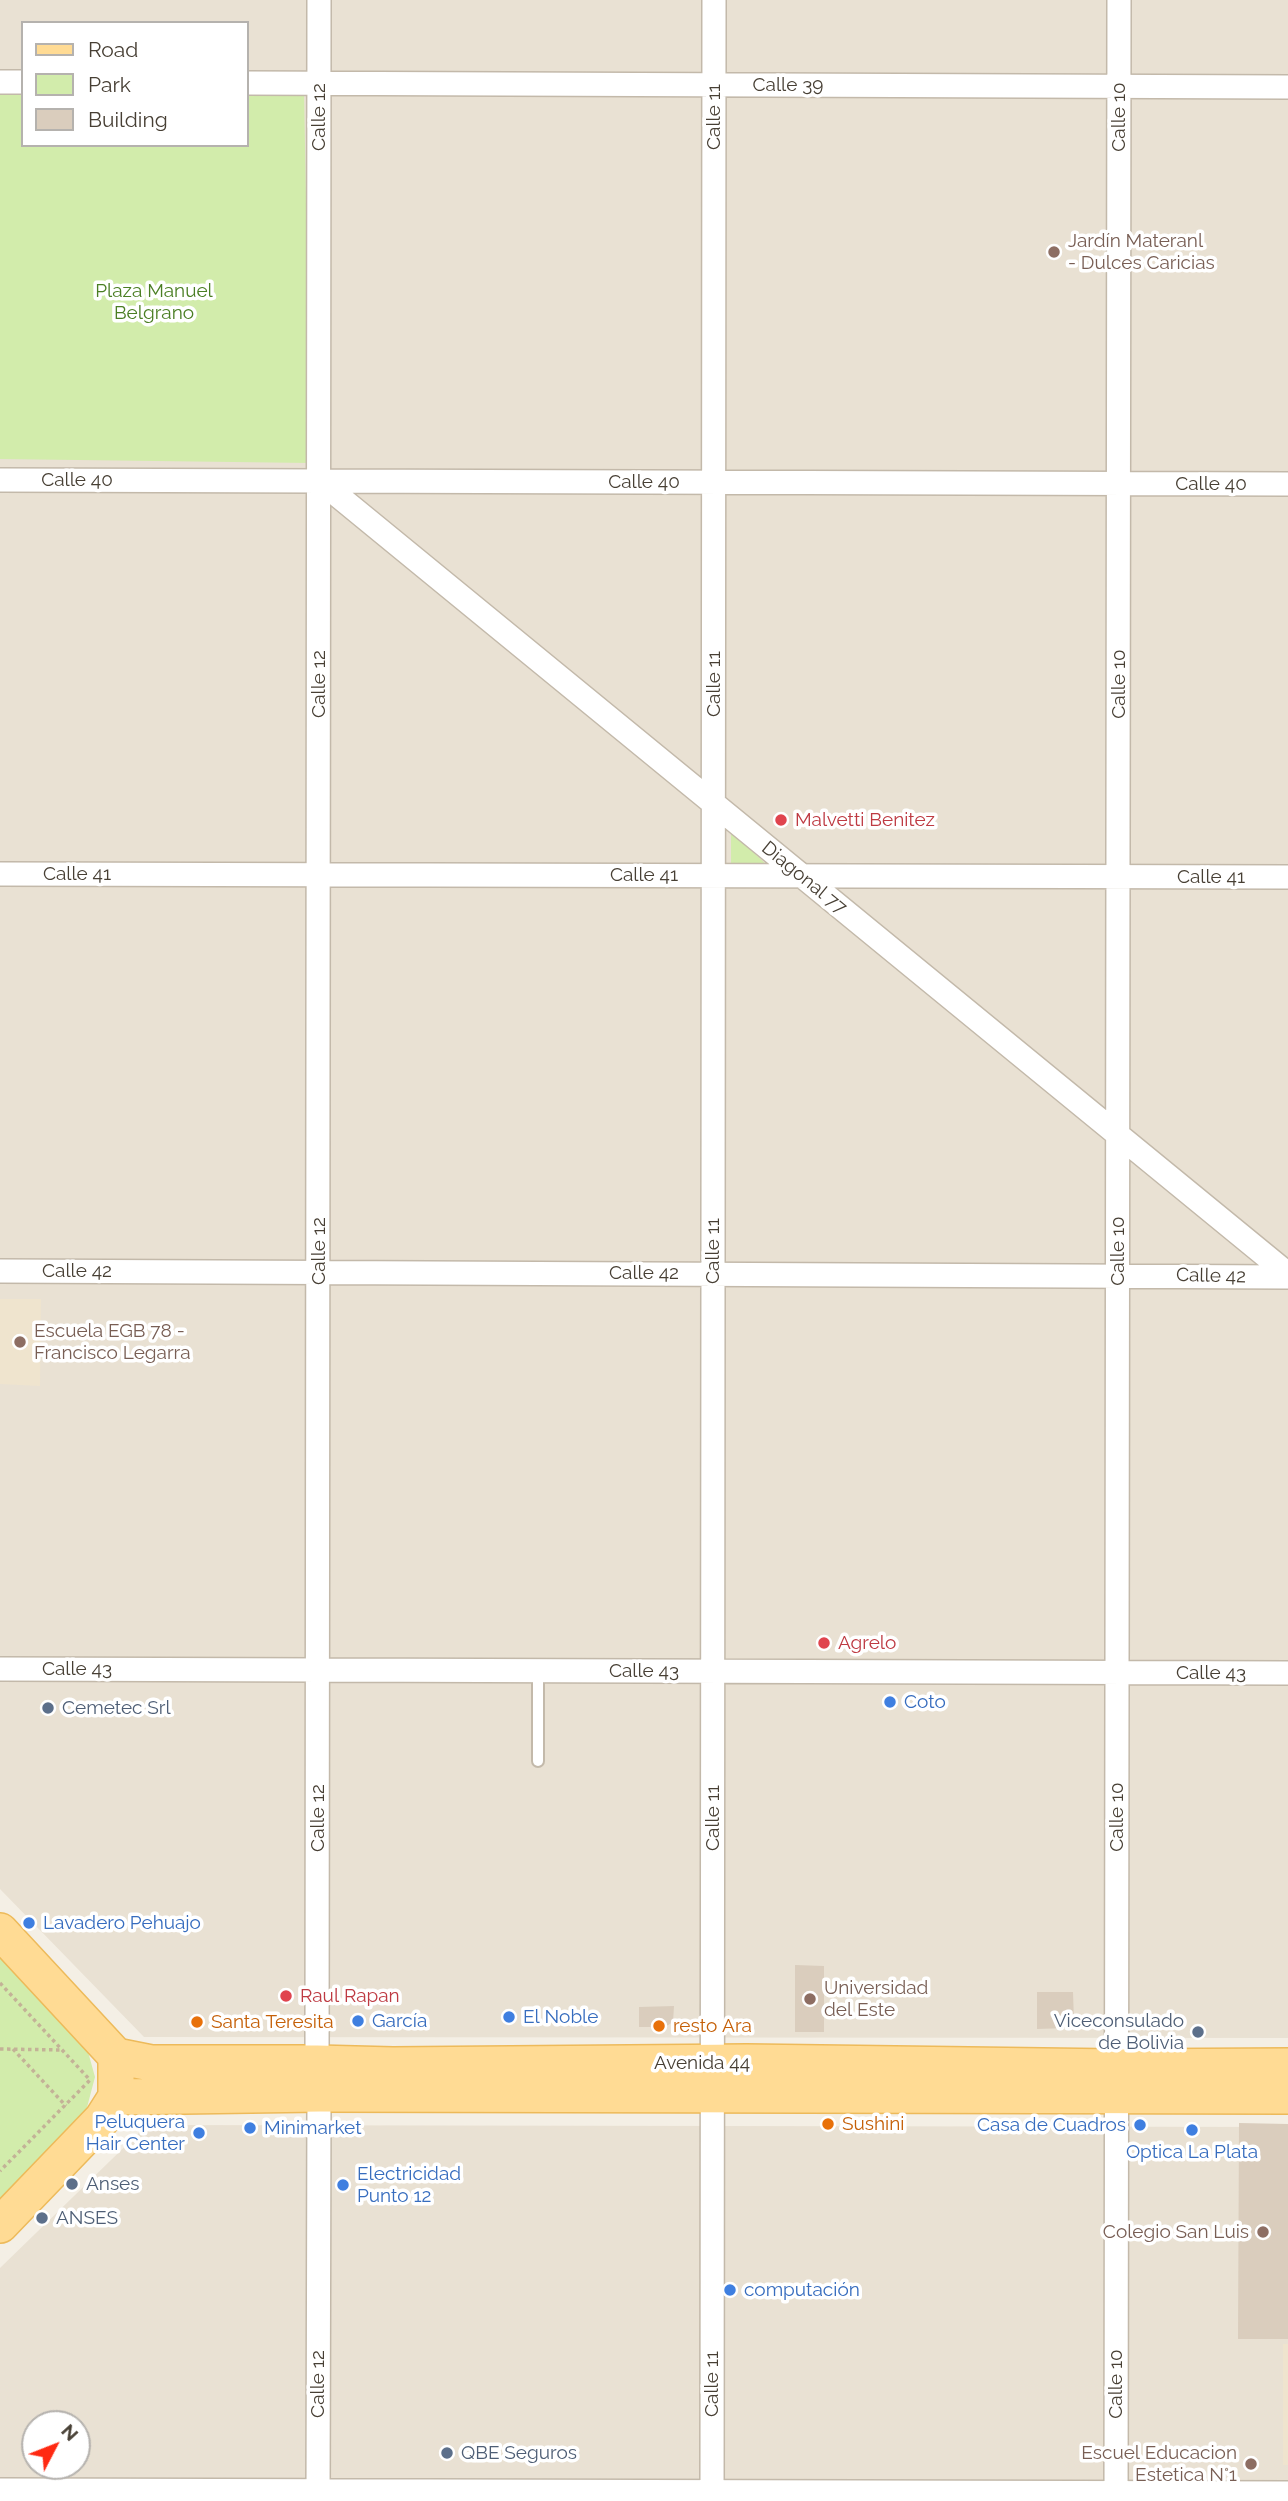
<!DOCTYPE html>
<meta charset="utf-8">
<style>
body{margin:0}
#map{position:relative;width:1288px;height:2501px;overflow:hidden;background:#f4efe5;font-family:Raleway,sans-serif}
canvas{display:block}
.legend{position:absolute;left:21px;top:21px;width:228px;height:126px;box-sizing:border-box;background:#fff;border:2px solid #b5b2ae;margin:0;padding:9px 12px;list-style:none;font-size:21px;color:#473f34}
.legend li{display:flex;align-items:center;gap:14px;height:35px}
.legend b{width:35px;border:2px solid #b5b2ae}
.north{position:absolute;left:21px;top:2410px;width:70px;height:70px;box-sizing:border-box;background:#fff;border:2px solid #b5b2ae;border-radius:50%;rotate:48deg;font-size:19px;font-weight:700;line-height:28px;text-align:center;color:#473f34}
.north::after{content:'';display:block;margin:auto;width:24px;height:32px;background:#ff2912;clip-path:polygon(50% 0,100% 100%,50% 72%,0 100%)}
</style>
<div id="map">
<canvas width="1288" height="2501"></canvas>
<ul class="legend">
<li><b style="height:9px;background:#ffdb94"></b>Road</li>
<li><b style="height:19px;background:#d2ecab"></b>Park</li>
<li><b style="height:19px;background:#dacdbd"></b>Building</li>
</ul>
<div class="north">N</div>
</div>
<script>
const g = document.querySelector('canvas').getContext('2d');
g.lineJoin = 'round';
function paint(path, color) { g.fillStyle = color; g.fill(path, 'evenodd'); }
const toPath = rows => new Path2D(rows.map(r => 'M' + r).join(''));
function stroke(path, color, width, dash) { g.strokeStyle = color; g.lineWidth = width; g.lineCap = dash ? 'butt' : 'round'; g.setLineDash(dash || []); g.stroke(path); }
function drawText(font, color, halo, rows, align = 'center') {
  g.font = font + ' Raleway,sans-serif'; g.lineWidth = 7; g.setLineDash([]); g.textBaseline = 'middle'; g.strokeStyle = halo; g.fillStyle = color; for (const [text, x, y, turn = 0] of rows) {
    g.save(); g.translate(x, y); g.rotate((+turn || 0) * Math.PI / 180); g.textAlign = isNaN(turn) ? turn : align; if (halo) g.strokeText(text, 0, 0); g.fillText(text, 0, 0); g.restore();
  }
}
const residential = toPath([
 [0,0,1288,0,1288,2038,144,2037,0,1889],
 [23,23,247,23,247,145,23,145],
 [147,2125,1288,2127,1288,2501,0,2501,0,2268],
 [35,2424,77,2424,77,2466,35,2466]
]);
const education = toPath([
 [0,1299,41,1299,40,1386,0,1384],
 [1283,2344,1288,2344,1288,2465,1283,2465]
]);
const green = toPath([
 [0,93,23,93,23,145,247,145,247,93,304,93,311,463,0,459],
 [731,832,766,864,731,865],
 [0,1949,82,2030,95,2077,85,2115,0,2202]
]);
const building = toPath([
 [795,1965,824,1966,824,2032,795,2032],
 [1037,1992,1073,1992,1074,2021,1067,2028,1037,2029],
 [674,2006,673,2022,665,2027,639,2027,639,2007],
 [1239,2123,1288,2124,1288,2339,1238,2339]
]);
const path = toPath([
 [0,1983,90,2080,0,2171],
 [0,2049,63,2050],
 [13,2049,66,2106]
]);
const service = toPath([
 [538,1761,538,1671]
]);
const minor = toPath([
 [0,82,23,82],
 [247,83,1288,87],
 [0,480,1288,484],
 [320,481,1288,1274],
 [0,874,1288,877],
 [0,1271,1288,1277],
 [0,1669,1288,1673],
 [0,2490,1288,2493],
 [318,2501,319,2094,317,2063,319,0],
 [712,2501,714,0],
 [1116,2501,1119,0]
]);
const primary = toPath([
 [0,1931,116,2056,116,2097,102,2119,0,2225],
 [116,2056,151,2063,317,2063,393,2065,747,2062,1117,2067,1288,2066],
 [116,2097,319,2094,1288,2096]
]);
const markers = [
 [1054,252,7,"#8d6e63"],
 [781,820,7,"#e0444e"],
 [20,1342,7,"#8d6e63"],
 [824,1643,7,"#e0444e"],
 [890,1702,7,"#3f7fe0"],
 [48,1708,7,"#5c6f8a"],
 [29,1923,7,"#3f7fe0"],
 [286,1996,7,"#e0444e"],
 [810,1999,7,"#8d6e63"],
 [509,2017,7,"#3f7fe0"],
 [358,2021,7,"#3f7fe0"],
 [197,2022,7,"#e8710a"],
 [659,2026,7,"#e8710a"],
 [1198,2032,7,"#5c6f8a"],
 [828,2124,7,"#e8710a"],
 [1140,2125,7,"#3f7fe0"],
 [250,2128,7,"#3f7fe0"],
 [1192,2130,7,"#3f7fe0"],
 [199,2133,7,"#3f7fe0"],
 [72,2184,7,"#5c6f8a"],
 [343,2185,7,"#3f7fe0"],
 [42,2218,7,"#5c6f8a"],
 [1263,2232,7,"#8d6e63"],
 [730,2290,7,"#3f7fe0"],
 [447,2453,7,"#5c6f8a"],
 [1251,2464,7,"#8d6e63"]
];
const streetNames = [
 ["Calle 39",788,85],
 ["Calle 12",319,117,-90],
 ["Calle 11",714,117,-90],
 ["Calle 10",1119,117,-90],
 ["Calle 40",77,480],
 ["Calle 40",644,482],
 ["Calle 40",1211,484],
 ["Calle 12",319,684,-90],
 ["Calle 11",714,684,-90],
 ["Calle 10",1119,684,-90],
 ["Calle 41",77,874],
 ["Calle 41",644,875],
 ["Calle 41",1211,877],
 ["Diagonal 77",804,878,39],
 ["Calle 12",319,1251,-90],
 ["Calle 11",713,1251,-90],
 ["Calle 10",1118,1251,-90],
 ["Calle 42",77,1271],
 ["Calle 42",644,1273],
 ["Calle 42",1211,1276,1],
 ["Calle 43",77,1669],
 ["Calle 43",644,1671],
 ["Calle 43",1211,1673],
 ["Calle 10",1117,1817,-90],
 ["Calle 12",318,1818,-90],
 ["Calle 11",713,1818,-90],
 ["Avenida 44",702,2063],
 ["Calle 12",318,2384,-90],
 ["Calle 11",712,2384,-90],
 ["Calle 10",1116,2384,-90]
];
const educationNames = [
 ["Jardín Materanl",1068,241],
 ["- Dulces Caricias",1068,263],
 ["Escuela EGB 78 -",34,1331],
 ["Francisco Legarra",34,1353],
 ["Universidad",824,1988],
 ["del Este",824,2010],
 ["Colegio San Luis",1249,2232,"right"],
 ["Escuel Educacion",1237,2453,"right"],
 ["Estetica N°1",1237,2475,"right"]
];
const parkNames = [
 ["Plaza Manuel",154,291],
 ["Belgrano",154,313]
];
const healthNames = [
 ["Malvetti Benitez",795,820],
 ["Agrelo",838,1643],
 ["Raul Rapan",300,1996]
];
const shopNames = [
 ["Coto",904,1702],
 ["Lavadero Pehuajo",43,1923],
 ["El Noble",523,2017],
 ["García",372,2021],
 ["Peluquera",185,2122,"right"],
 ["Hair Center",185,2144,"right"],
 ["Casa de Cuadros",1126,2125,"right"],
 ["Minimarket",264,2128],
 ["Optica La Plata",1192,2152,"center"],
 ["Electricidad",357,2174],
 ["Punto 12",357,2196],
 ["computación",744,2290]
];
const serviceNames = [
 ["Cemetec Srl",62,1708],
 ["Viceconsulado",1184,2021,"right"],
 ["de Bolivia",1184,2043,"right"],
 ["Anses",86,2184],
 ["ANSES",56,2218],
 ["QBE Seguros",461,2453]
];
const foodNames = [
 ["Santa Teresita",211,2022],
 ["resto Ara",673,2026],
 ["Sushini",842,2124]
];
paint(residential, '#e9e1d3');
paint(education, '#efe4ce');
paint(green, '#d2ecab');
paint(building, '#dacdbd');
stroke(service, '#c3b9aa', 14);
stroke(minor, '#c3b9aa', 26);
stroke(primary, '#edba5a', 38);
stroke(path, '#c3b297', 3.5, [3.5, 3.5]);
stroke(service, '#fff', 10);
stroke(minor, '#fff', 23);
stroke(primary, '#ffdb94', 35);
for (const [x, y, r, color] of markers) { const dot = new Path2D(); dot.arc(x, y, r, 0, 2 * Math.PI); g.fillStyle = color; g.fill(dot); stroke(dot, '#fff', 2.5); }
drawText('19px', '#473f34', '#fff', streetNames);
drawText('19px', '#785e54', '#fff', educationNames, 'left');
drawText('19px', '#4a7e23', '#fff', parkNames);
drawText('19px', '#be3a42', '#fff', healthNames, 'left');
drawText('19px', '#366cbe', '#fff', shopNames, 'left');
drawText('19px', '#4e5e75', '#fff', serviceNames, 'left');
drawText('19px', '#c56008', '#fff', foodNames, 'left');
</script>
